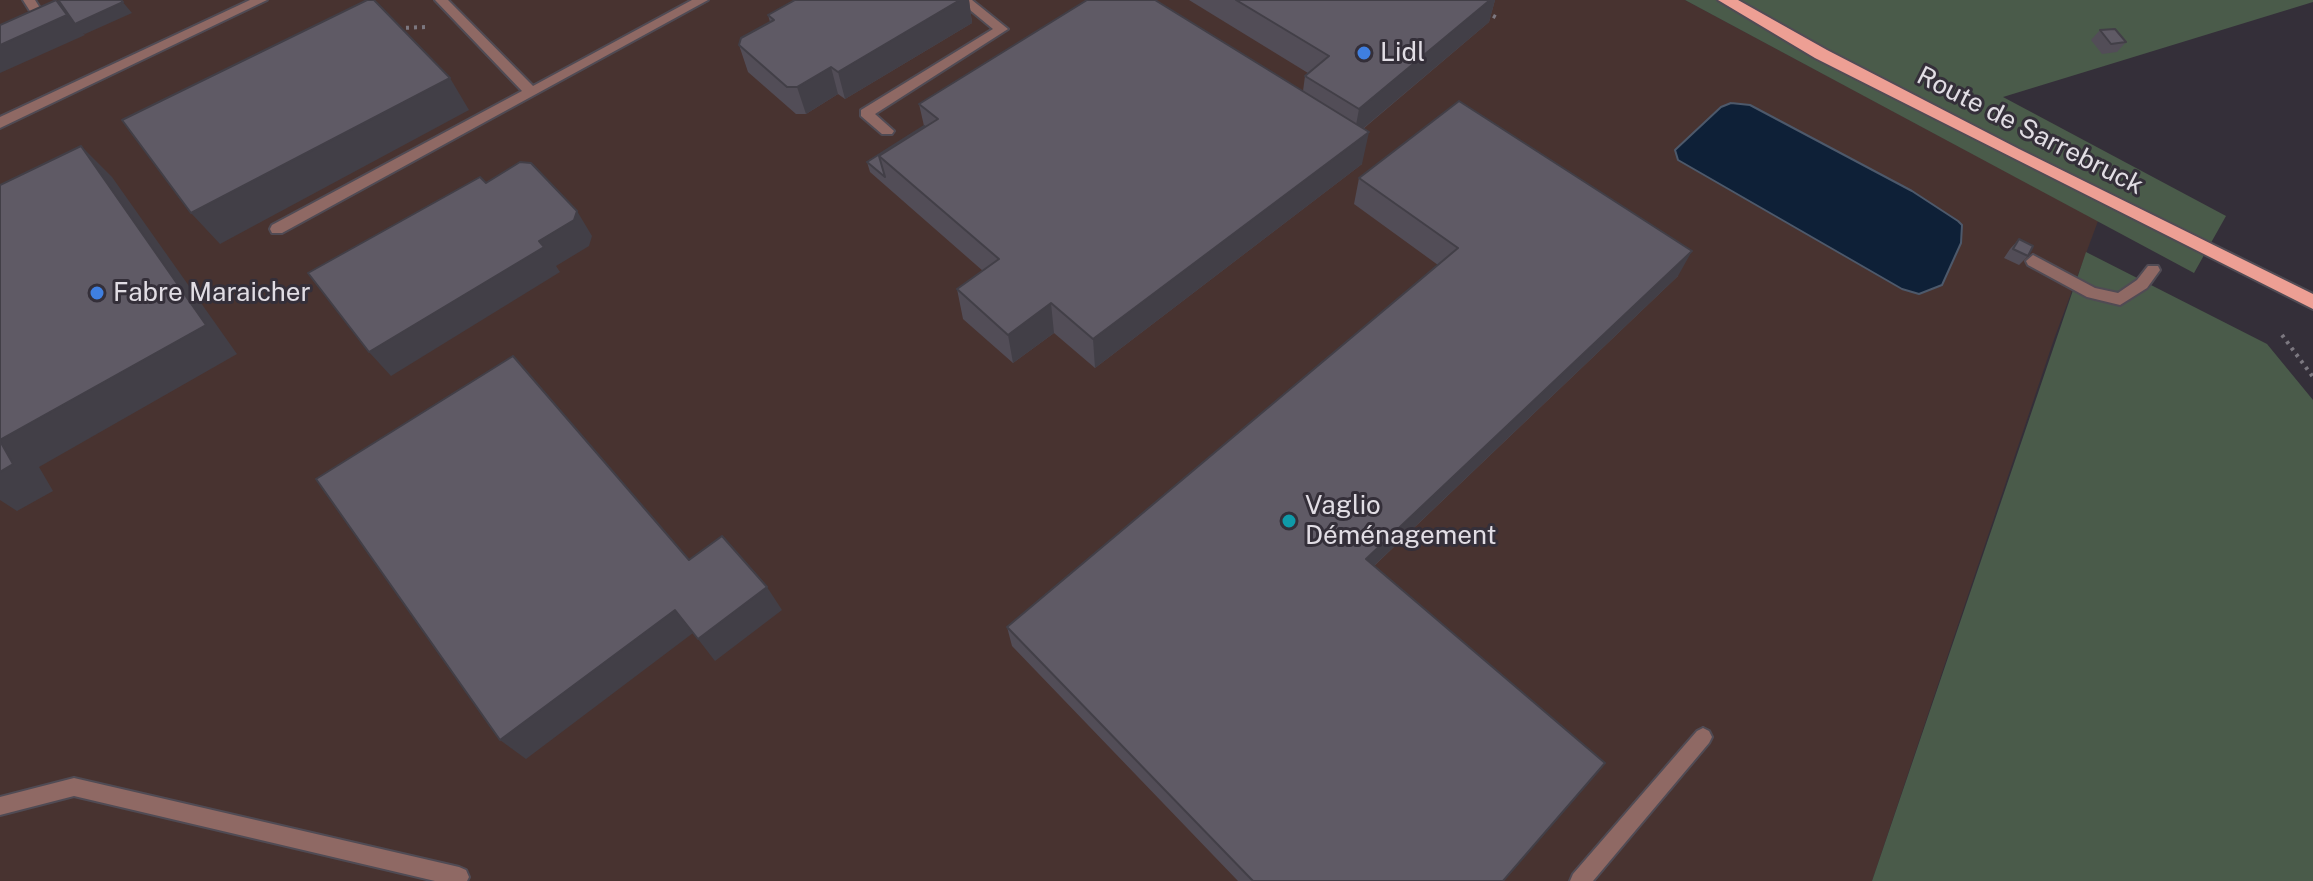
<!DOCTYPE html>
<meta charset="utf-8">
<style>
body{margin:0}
canvas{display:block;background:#342f39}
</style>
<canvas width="2313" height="881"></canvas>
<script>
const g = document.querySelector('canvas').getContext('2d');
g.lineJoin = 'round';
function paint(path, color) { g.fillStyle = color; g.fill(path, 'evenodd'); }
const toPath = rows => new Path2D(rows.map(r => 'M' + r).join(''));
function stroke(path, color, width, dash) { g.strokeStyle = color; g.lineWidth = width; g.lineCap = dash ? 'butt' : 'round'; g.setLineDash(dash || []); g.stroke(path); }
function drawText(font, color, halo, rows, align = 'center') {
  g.font = font + ' "Public Sans",sans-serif'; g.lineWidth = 6; g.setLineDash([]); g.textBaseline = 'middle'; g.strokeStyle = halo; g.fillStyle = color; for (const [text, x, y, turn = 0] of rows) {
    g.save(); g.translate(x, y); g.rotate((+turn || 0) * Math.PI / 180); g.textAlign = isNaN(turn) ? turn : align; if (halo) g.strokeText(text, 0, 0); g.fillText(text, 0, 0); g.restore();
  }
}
const industrial = toPath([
 [0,0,1685,0,2098,221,2054,339,1872,881,0,881]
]);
const green = toPath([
 [1685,0,2313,0,2313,2,2003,97,2226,216,2194,273],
 [2086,252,2267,344,2313,400,2313,881,1872,881]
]);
const water = toPath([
 [1731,103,1750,105,1912,191,1958,221,1962,225,1961,243,1942,285,1919,294,1902,289,1678,160,1675,150,1721,107,1731,103]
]);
const path = toPath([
 [1486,12,1497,18],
 [398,28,428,27],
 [2282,335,2313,377]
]);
const service = toPath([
 [23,0,35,0,50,24,48,27,40,27,23,0],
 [435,0,448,0,533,86,692,0,708,0,282,233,272,233,270,229,272,225,522,91,435,0],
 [958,0,972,0,1008,29,875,114,894,131,892,134,882,134,861,116,861,110,993,29,958,0],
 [2033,255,2095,288,2118,293,2137,280,2148,266,2158,266,2160,270,2147,288,2120,305,2087,297,2028,265,2026,261,2033,255],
 [1703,728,1709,731,1712,737,1709,743,1593,881,1570,881,1573,874,1697,731,1703,728],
 [74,778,459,867,466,870,469,877,467,881,435,881,74,796,0,815,0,797,74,778]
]);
const tertiary = toPath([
 [250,0,267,0,0,128,0,117,250,0]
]);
const primary = toPath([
 [1718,0,1738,0,1827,50,2019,149,2313,294,2313,309,1815,58,1718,0]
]);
const wall = toPath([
 [795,0,969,0,972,23,845,99,838,94,806,114,796,114,748,72,739,45,770,22,768,15],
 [1189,0,1495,0,1489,22,1363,129,1362,164,1095,368,1054,333,1013,363,963,319,957,289,983,271,870,172,867,162,924,126,919,104,1303,91,1305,76,1308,73],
 [2100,30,2126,42,2117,52,2102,54,2091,40],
 [1359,178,1678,276,1374,566,1503,881,1238,881,1012,646,1007,627,1438,265,1354,204],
 [2019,239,2028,256,2019,265,2004,258,2010,249]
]);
const shadedWall = toPath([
 [56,0,76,23,121,0,132,13,85,34,83,33,85,35,0,73,0,45],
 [960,0,969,0,972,23,845,99,838,72],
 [1490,0,1495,0,1489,22,1354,136,1359,109],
 [831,67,838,94,806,114,797,87],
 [450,78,469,110,220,244,191,213],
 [1369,132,1362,164,1095,368,1093,339],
 [81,146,112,177,237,354,39,467,53,491,17,511,0,500,0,440],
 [577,211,592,236,589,246,556,266,560,272,391,376,369,352,539,241],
 [1692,251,1678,276,1360,579,1366,559],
 [1051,303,1054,333,1013,363,1008,335],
 [767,587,782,610,715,661,698,639],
 [675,610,693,633,526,759,500,740]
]);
const building = toPath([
 [56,0,67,15,0,45,0,25,56,0],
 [60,0,121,0,123,2,75,24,59,1,60,0],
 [367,0,374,0,450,78,191,213,122,120,367,0],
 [795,0,960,0,838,72,831,67,797,87,787,87,739,45,741,38,774,20,768,15,795,0],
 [1087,0,1155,0,1369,132,1093,339,1051,303,1008,335,957,289,999,259,879,156,938,119,919,104,1087,0],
 [1236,0,1490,0,1359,109,1305,76,1329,56,1236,0],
 [2115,29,2126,42,2111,44,2100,30,2115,29],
 [1459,101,1692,251,1366,559,1605,763,1503,881,1253,881,1007,627,1458,248,1359,178,1459,101],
 [924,126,925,127,879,156,885,177,867,162,924,126],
 [81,146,206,325,0,440,0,185,81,146],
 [520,162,531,163,577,211,574,220,539,241,544,247,369,352,308,273,480,177,486,183,520,162],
 [2019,239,2033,246,2028,256,2013,249,2019,239],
 [513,356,689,560,722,536,767,587,698,639,675,610,500,740,316,479,513,356],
 [0,441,13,464,0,472,0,441]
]);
const markers = [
 [1364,53,8,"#3f7fe0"],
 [97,293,8,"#3f7fe0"],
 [1289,521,8,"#0f9aa8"]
];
const poiNames = [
 ["Lidl",1380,53],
 ["Fabre Maraicher",113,293],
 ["Vaglio",1305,506],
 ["Déménagement",1305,536]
];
const streetNames = [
 ["Route de Sarrebruck",2030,131,27]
];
paint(industrial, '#483330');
paint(green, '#4a5b4a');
paint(water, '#0e2037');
stroke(water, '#4d596b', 2);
stroke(service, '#504b54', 4);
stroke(tertiary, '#504b54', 4);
stroke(primary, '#504b54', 4);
stroke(path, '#7c7880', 4, [3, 5]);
paint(service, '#8f6964');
paint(tertiary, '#8f6964');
paint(primary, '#ed9f94');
paint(wall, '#524d57');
paint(shadedWall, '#423f47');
paint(building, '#5f5a65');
stroke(building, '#423f47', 2);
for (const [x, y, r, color] of markers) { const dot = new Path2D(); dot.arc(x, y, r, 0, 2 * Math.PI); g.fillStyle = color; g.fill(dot); stroke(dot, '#342f39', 3); }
drawText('26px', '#e1dde4', '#342f39', poiNames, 'left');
drawText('26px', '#e1dde4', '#342f39', streetNames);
</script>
